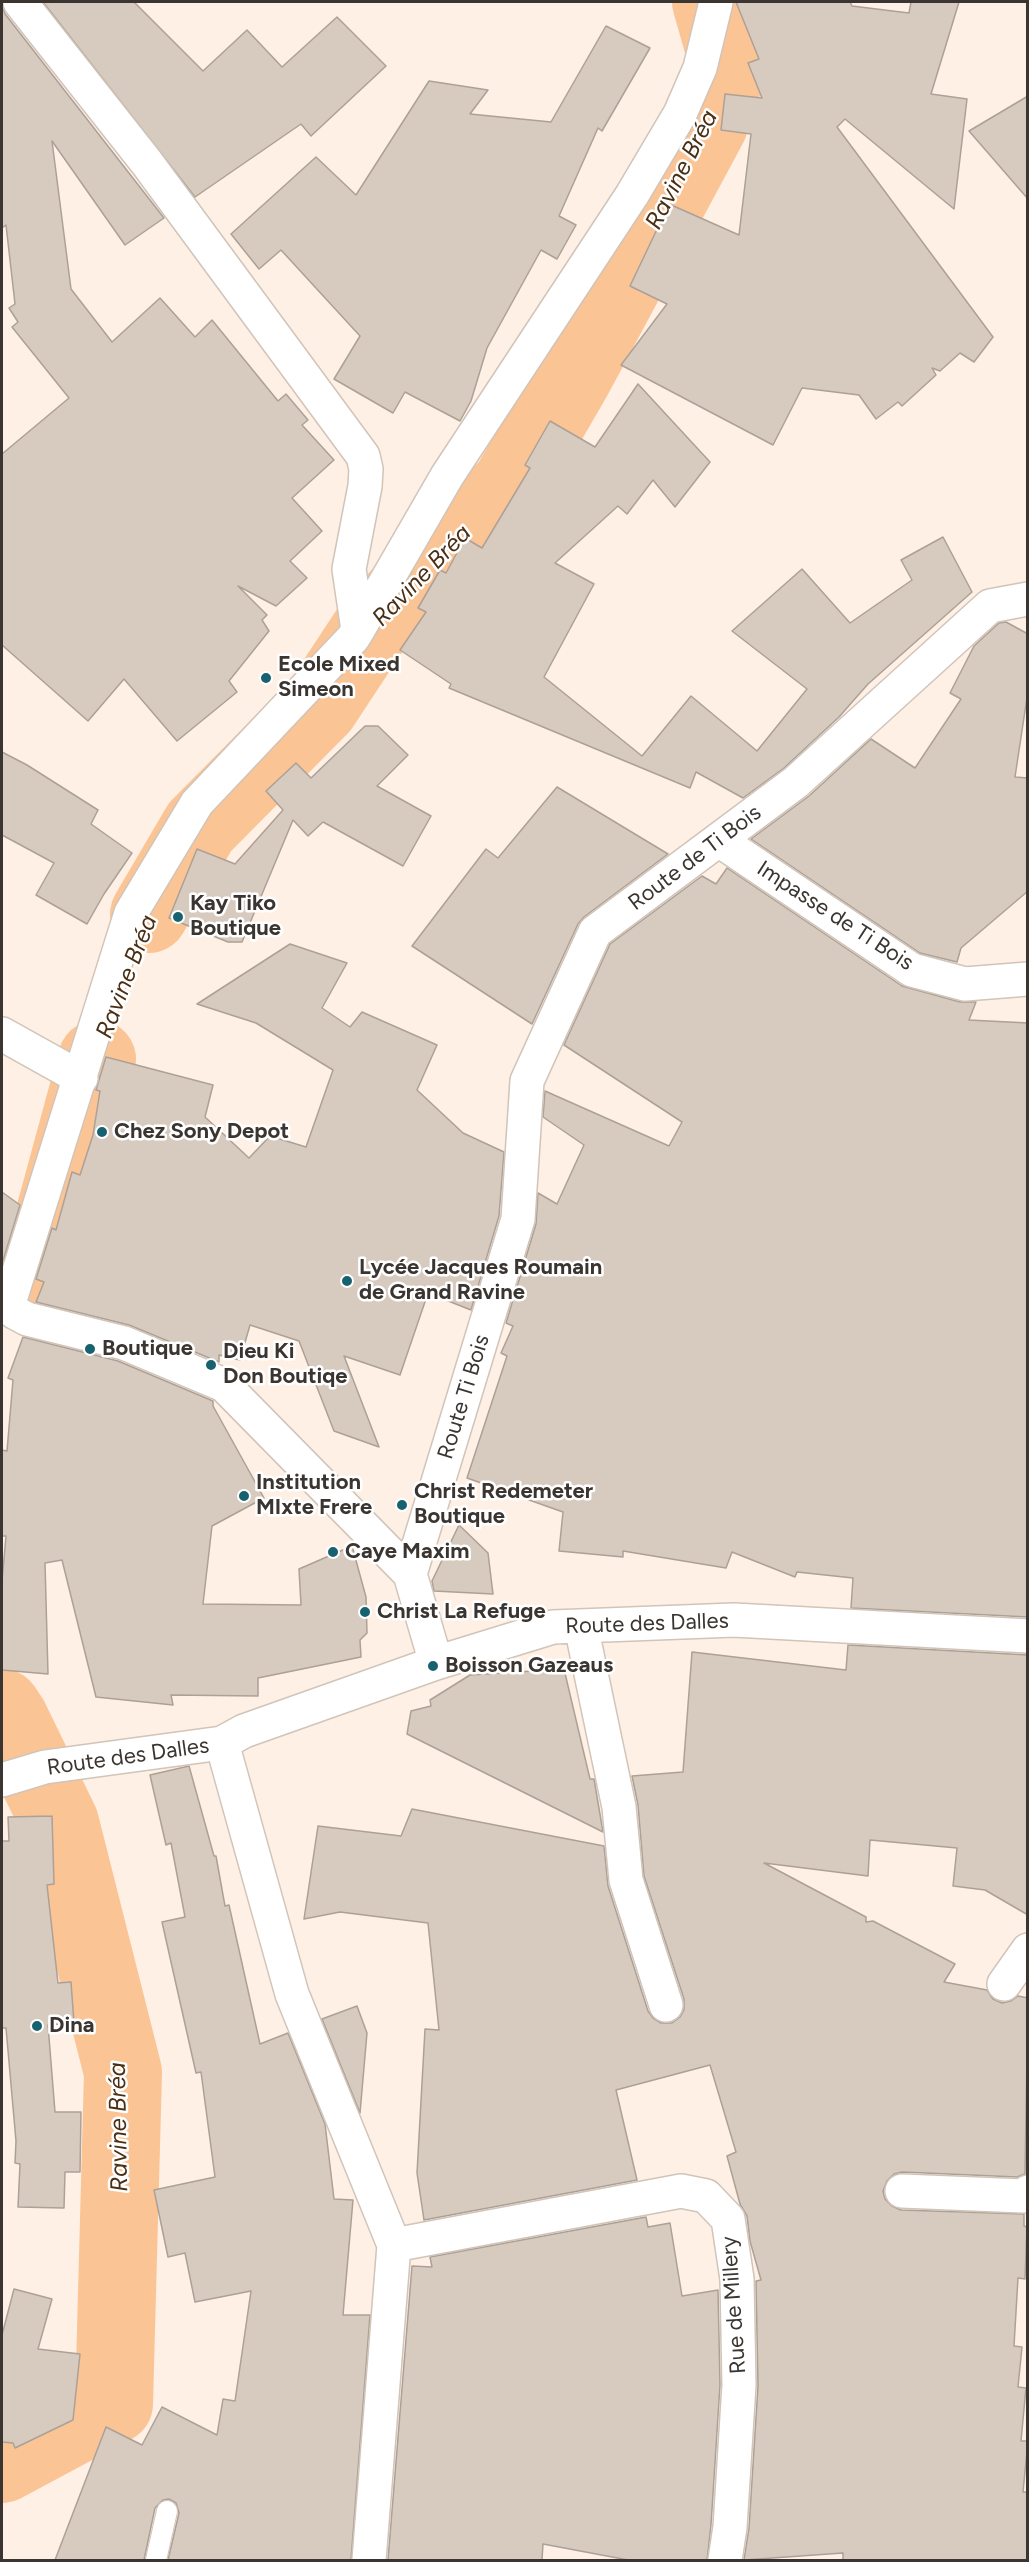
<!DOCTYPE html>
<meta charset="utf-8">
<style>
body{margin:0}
#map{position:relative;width:1029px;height:2562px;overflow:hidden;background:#fef0e5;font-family:Figtree,sans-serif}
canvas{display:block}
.frame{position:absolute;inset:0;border:3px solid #3a3531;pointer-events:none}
</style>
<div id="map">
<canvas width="1029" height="2562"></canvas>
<div class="frame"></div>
</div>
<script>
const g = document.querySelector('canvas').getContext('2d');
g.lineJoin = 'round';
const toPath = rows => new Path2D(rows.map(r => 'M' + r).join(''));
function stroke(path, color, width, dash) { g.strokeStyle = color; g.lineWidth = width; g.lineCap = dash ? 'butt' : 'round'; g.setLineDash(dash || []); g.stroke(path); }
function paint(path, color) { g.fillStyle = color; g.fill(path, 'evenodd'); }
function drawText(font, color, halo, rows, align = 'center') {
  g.font = font + ' Figtree,sans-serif'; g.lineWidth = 5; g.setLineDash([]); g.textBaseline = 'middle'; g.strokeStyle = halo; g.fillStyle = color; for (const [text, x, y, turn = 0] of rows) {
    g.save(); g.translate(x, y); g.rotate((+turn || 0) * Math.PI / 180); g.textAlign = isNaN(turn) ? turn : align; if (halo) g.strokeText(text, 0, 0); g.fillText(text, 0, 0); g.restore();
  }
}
const river = toPath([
 [149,914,200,827,320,706,376,621,510,486,573,377,709,124,729,65,711,2],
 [39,1272,97,1059],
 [2,1708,10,1720,60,1823,123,2072,114,2404,2,2464]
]);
const building = toPath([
 [43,2,134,2,203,71,247,30,282,67,337,17,386,66,311,136,301,124,195,197,43,2],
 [736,2,850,2,852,6,909,13,911,2,959,2,931,94,967,99,954,209,845,119,837,127,993,337,974,362,960,353,940,371,932,368,936,375,902,406,898,402,876,419,859,395,802,388,773,445,621,365,667,304,630,286,669,204,739,235,751,134,721,130,725,94,762,98,748,63,759,59,736,2],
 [2,5,5,14,164,218,125,245,52,141,71,289,112,342,160,298,195,337,212,320,278,401,286,394,308,420,302,425,334,460,292,498,322,531,290,561,307,578,276,606,238,586,267,615,262,620,269,631,229,681,237,692,177,741,124,679,88,721,2,645,2,454,69,398,12,327,18,322,9,308,15,304,6,225,2,228,2,5],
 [606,26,650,48,602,131,598,128,559,216,576,225,557,259,541,250,487,348,471,401,460,421,405,392,393,413,334,379,360,336,281,250,259,269,231,234,316,157,356,195,429,81,488,90,470,114,551,122,606,26],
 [1028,96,1028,199,969,131,1028,96],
 [638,384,710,462,675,507,653,480,627,514,618,506,555,563,594,584,544,677,642,756,691,696,757,751,807,689,732,631,802,569,850,623,912,580,901,560,943,537,972,592,868,684,839,717,784,768,743,798,696,772,690,788,449,688,451,684,400,650,426,612,418,608,440,570,446,573,465,538,482,548,530,468,525,465,550,421,595,447,638,384],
 [1006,622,1028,634,1028,691,1015,777,1028,778,1028,891,961,948,957,962,920,953,751,839,809,796,871,739,915,768,961,699,950,693,974,646,999,623,1006,622],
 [365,726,378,726,408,755,377,786,431,816,403,866,323,822,308,836,293,820,242,942,228,942,169,918,197,849,235,864,283,810,266,791,296,763,311,778,365,726],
 [2,752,27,765,98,810,91,824,132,853,104,894,87,924,36,895,54,863,2,835,2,752],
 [557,787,668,854,584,917,578,924,532,1024,412,946,486,849,498,858,557,787],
 [727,868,902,986,960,1002,976,1002,969,1020,1028,1023,1028,1617,851,1608,853,1578,797,1572,795,1577,732,1552,726,1568,623,1551,623,1557,559,1551,563,1512,467,1478,507,1356,501,1353,513,1326,506,1323,536,1224,538,1193,557,1204,584,1145,543,1117,545,1091,669,1146,682,1122,564,1045,610,944,702,876,716,884,727,868],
 [290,944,347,963,322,1008,350,1027,362,1012,437,1045,417,1090,463,1133,504,1152,499,1216,471,1310,428,1293,400,1375,344,1356,379,1447,334,1431,299,1341,250,1325,240,1360,219,1355,219,1362,129,1325,36,1302,44,1282,36,1279,52,1228,56,1230,72,1172,80,1175,93,1135,100,1091,96,1090,106,1057,213,1085,205,1117,249,1158,270,1136,306,1147,333,1070,256,1023,197,1004,290,944],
 [2,1192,20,1205,2,1264,2,1192],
 [23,1337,118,1361,213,1401,213,1406,264,1498,212,1526,203,1604,301,1605,299,1569,352,1546,366,1597,367,1633,360,1640,361,1657,258,1678,258,1696,171,1695,173,1705,96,1697,62,1560,45,1563,48,1674,2,1670,2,1581,6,1536,2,1536,2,1450,7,1451,13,1380,8,1378,23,1337],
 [459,1525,488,1553,493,1594,434,1591,432,1581,459,1525],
 [848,1645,1028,1655,1028,1915,985,1890,953,1886,957,1848,870,1840,868,1876,764,1863,866,1917,866,1922,873,1921,955,1964,944,1982,987,1990,993,1999,1002,2003,1011,2001,1018,1996,1028,1998,1025,2174,1017,2177,902,2172,894,2174,887,2181,883,2191,885,2199,892,2206,901,2210,1024,2214,1024,2226,1027,2227,1025,2279,1018,2278,1014,2346,1022,2347,1018,2387,1026,2388,1021,2441,1028,2441,1023,2492,1028,2492,1028,2560,843,2560,843,2553,744,2560,749,2528,758,2386,756,2281,761,2280,750,2241,747,2216,740,2204,727,2156,736,2152,710,2065,616,2090,637,2180,424,2220,417,2173,425,2029,439,2030,428,1923,340,1912,304,1919,318,1826,401,1836,412,1809,604,1846,608,1886,648,2011,653,2018,661,2023,672,2023,680,2017,684,2010,684,1999,644,1876,638,1805,632,1776,683,1772,692,1652,846,1670,848,1645],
 [564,1669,590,1779,594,1779,603,1832,407,1734,411,1711,431,1706,430,1700,470,1675,564,1669],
 [189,1766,214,1856,216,1856,225,1906,229,1905,260,2044,288,2033,325,2124,334,2199,353,2200,343,2315,370,2315,351,2560,168,2560,179,2513,176,2503,169,2499,163,2500,155,2508,144,2560,55,2560,106,2427,142,2445,162,2407,217,2435,223,2399,235,2401,251,2291,195,2302,185,2253,168,2257,154,2190,215,2177,201,2072,196,2073,162,1922,185,1917,171,1843,166,1845,150,1775,189,1766],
 [52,1816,54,1884,47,1885,58,1983,71,1982,74,2023,48,2025,55,2112,81,2112,80,2172,65,2172,64,2208,18,2207,20,2164,15,2163,16,2141,6,2028,2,2028,2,1841,9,1841,8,1817,52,1816],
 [357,2006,367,2033,360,2113,322,2019,357,2006],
 [646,2217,648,2227,670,2223,682,2296,718,2290,720,2385,711,2525,707,2560,628,2560,543,2544,542,2560,388,2560,412,2266,432,2267,430,2257,646,2217],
 [14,2289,52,2299,38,2349,80,2354,73,2420,15,2448,13,2443,2,2442,2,2335,14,2289]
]);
const lane = toPath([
 [156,2560,167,2511]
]);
const street = toPath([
 [20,2,147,163,363,456,366,469,365,486,349,569,358,630,353,638,197,803,131,913,9,1303,14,1312,27,1319,124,1343,224,1385,410,1574,436,1663],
 [358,630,447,476,632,195,680,114,700,68,716,2],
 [719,840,912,970,965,984,1028,979],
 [2,1034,81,1078],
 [410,1574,518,1219,527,1081,595,932,796,782,990,606,1028,599],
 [581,1626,619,1807,626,1880,666,2005],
 [222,1743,292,1994,394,2245,369,2560],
 [2,1780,45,1767,222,1743,244,1731,436,1663,553,1627,734,1620,1028,1636],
 [1004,1984,1028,1950],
 [902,2191,1023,2196,1028,2192],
 [394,2245,681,2191,706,2196,728,2219,737,2279,739,2385,730,2527,725,2560]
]);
const markers = [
 [266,678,6,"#18626f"],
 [178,917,6,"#18626f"],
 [102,1132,6,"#18626f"],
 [347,1281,6,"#18626f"],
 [90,1349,6,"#18626f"],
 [211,1365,6,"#18626f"],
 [244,1496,6,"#18626f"],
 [402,1505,6,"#18626f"],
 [333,1552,6,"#18626f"],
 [365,1612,6,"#18626f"],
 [433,1666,6,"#18626f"],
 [37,2026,6,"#18626f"]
];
const poiNames = [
 ["Ecole Mixed",278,665],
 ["Simeon",278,690],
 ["Kay Tiko",190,904],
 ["Boutique",190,929],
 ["Chez Sony Depot",114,1132],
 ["Lycée Jacques Roumain",359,1268],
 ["de Grand Ravine",359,1293],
 ["Boutique",102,1349],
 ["Dieu Ki",223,1352],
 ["Don Boutiqe",223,1377],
 ["Institution",256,1483],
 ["MIxte Frere",256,1508],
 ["Christ Redemeter",414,1492],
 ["Boutique",414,1517],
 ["Caye Maxim",345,1552],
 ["Christ La Refuge",377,1612],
 ["Boisson Gazeaus",445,1666],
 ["Dina",49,2026]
];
const streetNames = [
 ["Route de Ti Bois",695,858,-37],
 ["Impasse de Ti Bois",835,916,33],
 ["Route Ti Bois",464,1397,-73],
 ["Route des Dalles",647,1624,-2],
 ["Route des Dalles",128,1757,-8],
 ["Rue de Millery",734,2305,-94]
];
const waterNames = [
 ["Ravine Bréa",682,170,-63],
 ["Ravine Bréa",422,576,-46],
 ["Ravine Bréa",127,977,-69],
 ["Ravine Bréa",119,2127,-91]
];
stroke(river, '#fbc495', 78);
paint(building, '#d7cabf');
stroke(building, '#ada096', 1.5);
stroke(lane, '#d1c4b9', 22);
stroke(street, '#d1c4b9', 36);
stroke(lane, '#fff', 20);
stroke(street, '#fff', 33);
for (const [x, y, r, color] of markers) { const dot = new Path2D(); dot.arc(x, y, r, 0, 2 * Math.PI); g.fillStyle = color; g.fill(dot); stroke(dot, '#fff', 2); }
drawText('bold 22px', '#3a3531', '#fff', poiNames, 'left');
drawText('22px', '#3a3531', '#fff', streetNames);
drawText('italic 24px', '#4a2f15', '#fff', waterNames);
</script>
